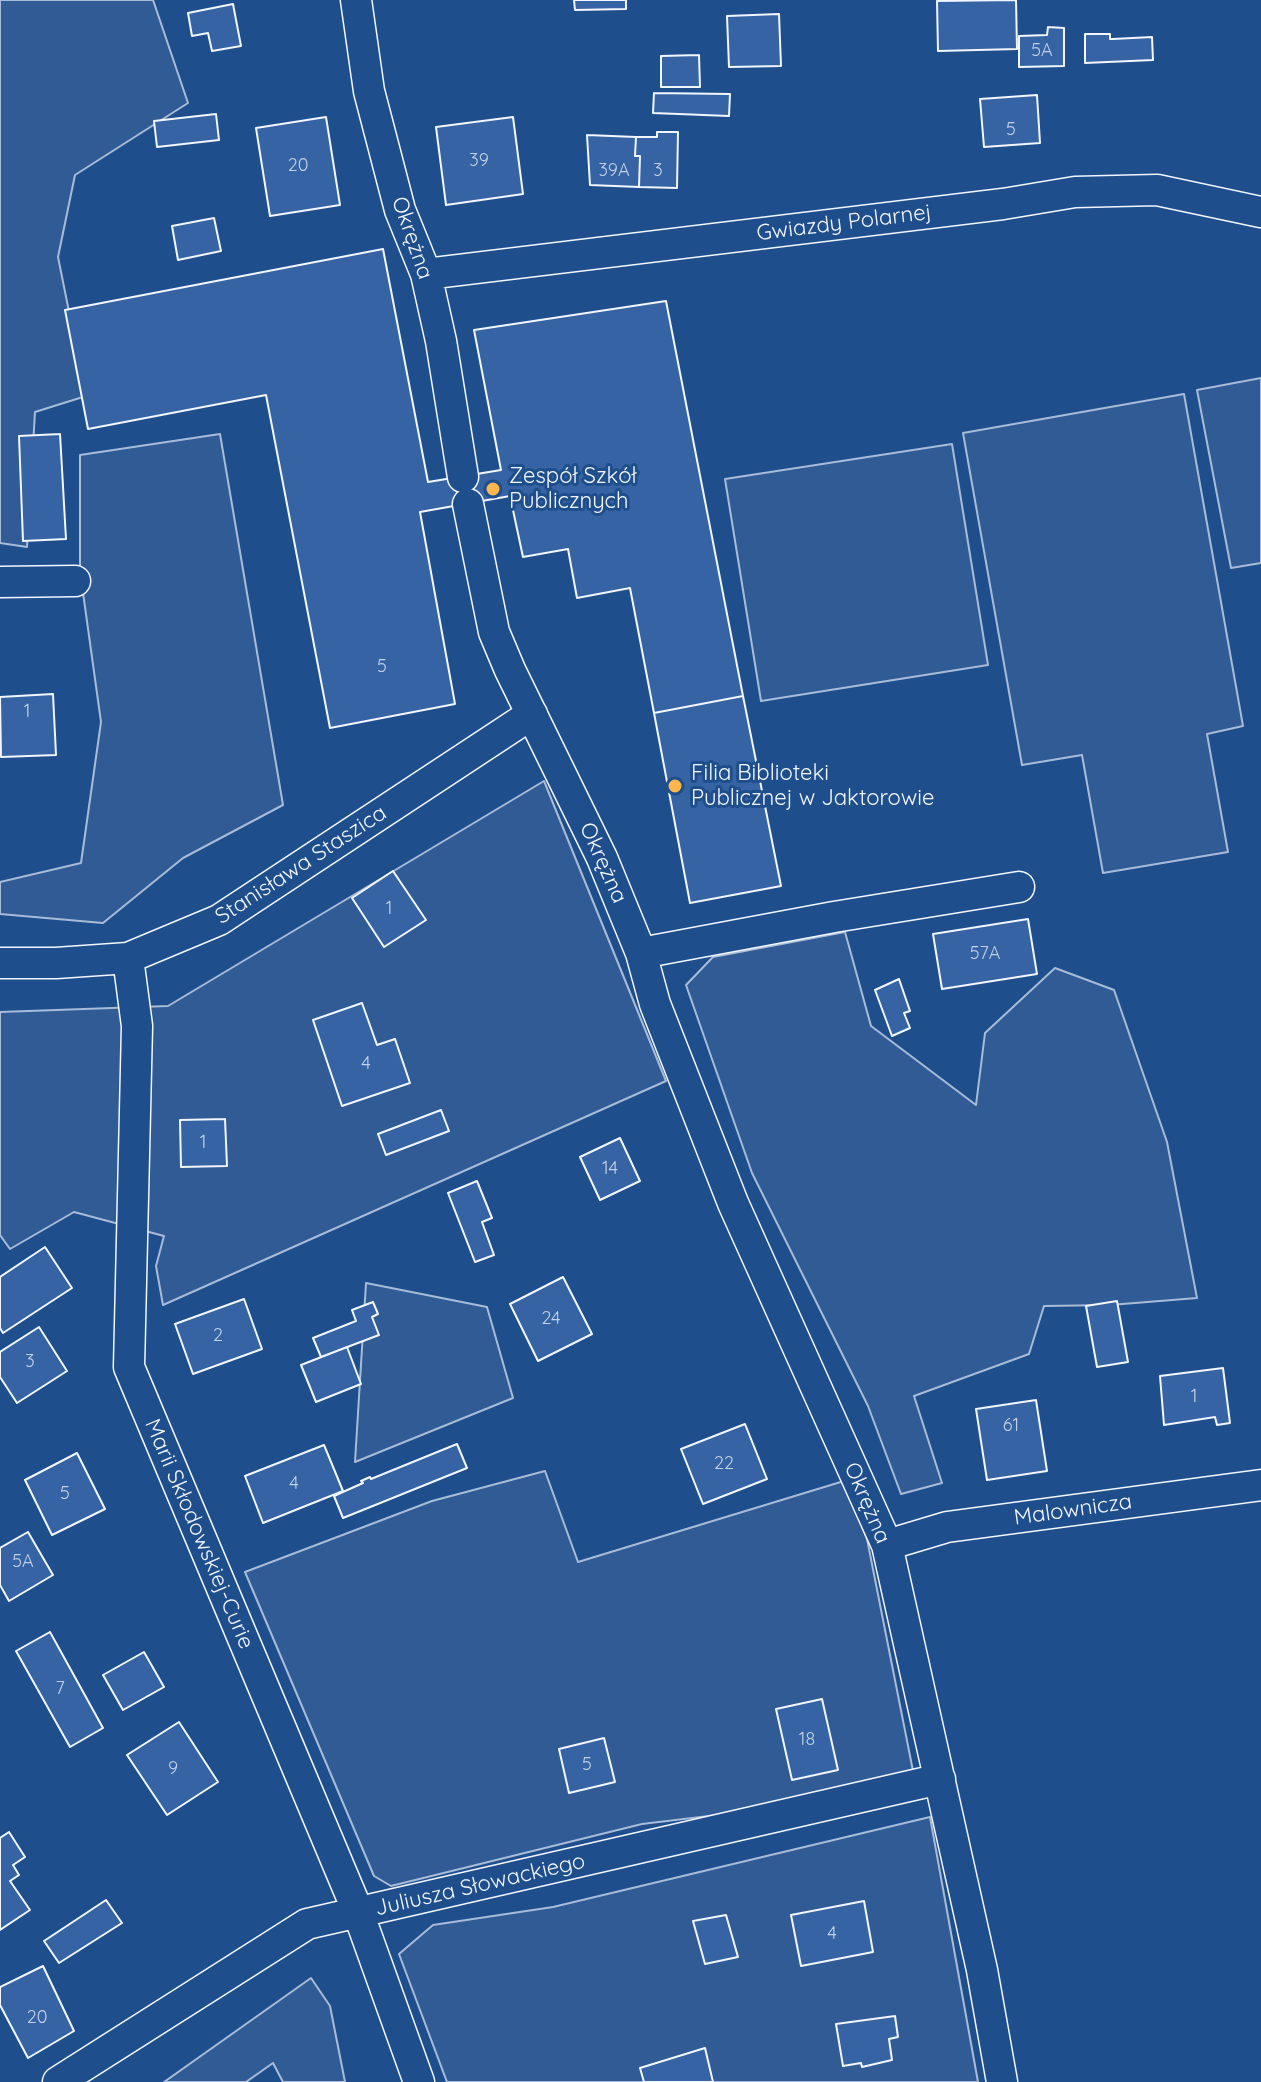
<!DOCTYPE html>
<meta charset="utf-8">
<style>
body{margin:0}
canvas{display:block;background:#1f4e8c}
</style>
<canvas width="1261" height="2082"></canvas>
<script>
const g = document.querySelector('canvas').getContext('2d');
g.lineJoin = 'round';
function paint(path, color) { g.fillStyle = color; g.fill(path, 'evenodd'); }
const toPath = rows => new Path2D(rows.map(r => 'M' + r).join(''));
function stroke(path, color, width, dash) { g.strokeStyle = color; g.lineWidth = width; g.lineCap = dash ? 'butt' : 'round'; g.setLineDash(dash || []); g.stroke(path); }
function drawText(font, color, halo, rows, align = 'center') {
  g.font = font + ' Quicksand,sans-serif'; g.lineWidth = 6; g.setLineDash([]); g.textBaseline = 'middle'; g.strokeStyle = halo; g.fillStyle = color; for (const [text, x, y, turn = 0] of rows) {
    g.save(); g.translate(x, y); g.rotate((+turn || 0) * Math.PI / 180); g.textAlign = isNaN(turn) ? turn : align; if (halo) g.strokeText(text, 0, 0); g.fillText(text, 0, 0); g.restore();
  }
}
const green = toPath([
 [0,0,153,0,188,103,75,175,58,257,86,396,35,412,27,547,0,543,0,0],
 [1261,378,1261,563,1231,568,1197,390,1261,378],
 [1184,394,1243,726,1207,734,1228,852,1103,873,1082,755,1022,765,963,433,1184,394],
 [220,434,283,805,183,858,103,923,0,914,0,882,81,863,101,722,80,571,80,455,220,434],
 [952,444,988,665,761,701,725,479,952,444],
 [544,781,666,1081,163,1305,156,1266,164,1236,74,1212,10,1249,0,1235,0,1012,168,1006,544,781],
 [845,932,871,1026,976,1105,985,1033,1055,968,1114,990,1167,1142,1197,1298,1110,1305,1044,1306,1029,1354,914,1396,942,1483,901,1494,868,1406,752,1173,686,985,713,957,845,932],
 [366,1283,487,1307,513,1398,355,1462,366,1283],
 [545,1471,578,1562,844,1481,867,1539,914,1776,776,1808,642,1824,391,1886,374,1876,245,1572,432,1501,545,1471],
 [930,1817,978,2082,447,2082,399,1954,433,1925,553,1907,930,1817],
 [311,1978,330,2006,345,2082,283,2082,273,2063,246,2082,164,2082,311,1978]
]);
const building = toPath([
 [574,0,626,0,626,9,575,10,574,0],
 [1016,0,1017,49,938,51,937,1,1016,0],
 [233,4,241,46,212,51,208,33,192,36,188,13,233,4],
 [779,14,781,66,729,67,727,16,779,14],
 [1048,27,1064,28,1064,66,1019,67,1019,36,1047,35,1048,27],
 [1085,34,1110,34,1110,39,1113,39,1152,37,1153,60,1085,63,1085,34],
 [699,55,700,87,661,87,661,56,699,55],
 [654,93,730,94,729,116,653,113,654,93],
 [1037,95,1040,143,984,147,980,99,1037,95],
 [216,114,219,140,157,147,154,121,216,114],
 [326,117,340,205,270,216,256,128,326,117],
 [513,117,523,194,446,205,436,127,513,117],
 [657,132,678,132,677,188,639,187,640,156,635,156,636,137,657,137,657,132],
 [587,135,636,137,635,156,640,156,639,187,590,185,587,135],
 [214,218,221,251,178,260,172,226,214,218],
 [383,249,428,482,501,470,474,330,666,301,743,696,654,713,630,588,577,598,568,549,523,557,510,496,420,512,455,704,330,728,266,395,88,429,65,310,383,249],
 [60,434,66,539,23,541,19,436,60,434],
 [53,694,56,755,1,757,0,697,53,694],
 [743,696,781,886,690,903,654,713,743,696],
 [393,871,426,920,384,947,352,898,393,871],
 [1028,919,1037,974,942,989,933,934,1028,919],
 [899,979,910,1011,904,1013,910,1028,892,1036,875,990,899,979],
 [362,1003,377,1045,395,1039,410,1083,342,1106,313,1020,362,1003],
 [441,1110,449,1131,386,1155,378,1134,441,1110],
 [225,1119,227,1166,181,1167,180,1120,225,1119],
 [620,1138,640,1181,600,1200,580,1157,620,1138],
 [477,1181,492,1218,482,1222,494,1255,475,1262,448,1193,477,1181],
 [45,1247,72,1288,3,1333,0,1328,0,1277,45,1247],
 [563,1277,592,1334,538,1361,510,1304,563,1277],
 [244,1299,262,1349,193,1374,175,1324,244,1299],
 [1117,1301,1128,1362,1097,1367,1086,1306,1117,1301],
 [373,1302,378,1314,372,1317,379,1335,321,1357,313,1338,356,1321,352,1310,373,1302],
 [39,1327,67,1371,17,1403,0,1377,0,1352,39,1327],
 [347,1347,361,1384,316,1402,301,1365,347,1347],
 [1223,1368,1230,1423,1217,1425,1215,1417,1164,1425,1160,1376,1223,1368],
 [1036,1400,1047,1471,987,1480,976,1409,1036,1400],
 [745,1424,767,1479,703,1504,681,1449,745,1424],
 [457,1444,467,1468,343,1518,334,1496,363,1483,361,1481,370,1477,371,1479,457,1444],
 [324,1445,343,1491,263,1523,245,1476,324,1445],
 [77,1453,105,1509,52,1535,25,1480,77,1453],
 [28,1532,53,1575,9,1601,0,1585,0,1548,28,1532],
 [50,1632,103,1728,70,1747,16,1651,50,1632],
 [144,1652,164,1687,123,1710,103,1675,144,1652],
 [822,1699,838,1770,792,1780,776,1709,822,1699],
 [179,1722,218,1782,167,1815,127,1755,179,1722],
 [604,1738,615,1782,569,1793,559,1749,604,1738],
 [9,1832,25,1857,13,1865,19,1875,10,1881,30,1910,0,1930,0,1838,9,1832],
 [106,1900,122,1923,59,1963,44,1941,106,1900],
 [864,1901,873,1952,801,1966,791,1915,864,1901],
 [726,1915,738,1957,705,1964,693,1921,726,1915],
 [43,1966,74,2031,28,2058,0,2005,0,1987,43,1966],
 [895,2016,898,2037,889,2039,892,2060,862,2067,861,2063,843,2066,836,2024,895,2016],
 [705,2048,713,2082,644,2082,640,2068,705,2048]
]);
const street = toPath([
 [356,0,369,91,400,210,426,274,441,341,463,477],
 [426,274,1003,204,1075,192,1157,190,1261,212],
 [468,504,494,632,510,670,602,858,641,953,655,1004,733,1203,887,1545,982,1970,1002,2082],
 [0,582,75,581],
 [641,953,834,917,1019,887],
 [128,958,137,1026,129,1367,358,1912,419,2082],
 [0,963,56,963,128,958,219,920,532,714],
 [887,1545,947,1527,1261,1485],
 [58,2082,307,1924,940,1779]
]);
const markers = [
 [493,489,8,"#ffb74d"],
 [675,786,8,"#ffb74d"]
];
const numberNames = [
 ["5A",1042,51],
 ["5",1011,130],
 ["39",479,161],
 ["20",298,166],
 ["39A",614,171],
 ["3",658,171],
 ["5",382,667],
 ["1",27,712],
 ["1",389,909],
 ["57A",985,954],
 ["4",366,1064],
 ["1",203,1143],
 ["14",610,1169],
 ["24",551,1319],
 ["2",218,1336],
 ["3",30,1362],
 ["1",1194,1397],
 ["61",1011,1426],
 ["22",724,1464],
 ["4",294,1484],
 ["5",65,1494],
 ["5A",23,1562],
 ["7",60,1689],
 ["18",807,1740],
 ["5",587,1765],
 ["9",173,1769],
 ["4",832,1934],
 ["20",37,2018]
];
const streetNames = [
 ["Gwiazdy Polarnej",844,223,-7],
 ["Okrężna",412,238,71],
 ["Okrężna",603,863,66],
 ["Stanisława Staszica",301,865,-33],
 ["Okrężna",867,1503,67],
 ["Malownicza",1073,1510,-8],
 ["Marii Skłodowskiej-Curie",199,1534,67],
 ["Juliusza Słowackiego",480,1885,-13]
];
const poiNames = [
 ["Zespół Szkół",509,476],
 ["Publicznych",509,501],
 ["Filia Biblioteki",691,773],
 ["Publicznej w Jaktorowie",691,798]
];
paint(green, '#305b95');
stroke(green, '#a8bbd7', 2);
paint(building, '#3563a3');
stroke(building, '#f2f6ff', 2);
stroke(street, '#f2f6ff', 33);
stroke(street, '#1f4e8c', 30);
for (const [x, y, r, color] of markers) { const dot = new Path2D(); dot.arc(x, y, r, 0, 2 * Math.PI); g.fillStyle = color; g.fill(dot); stroke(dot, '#1f4e8c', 3); }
drawText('18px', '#c3d1e8', null, numberNames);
drawText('22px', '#f2f6ff', '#1f4e8c', streetNames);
drawText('22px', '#f2f6ff', '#1f4e8c', poiNames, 'left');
</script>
